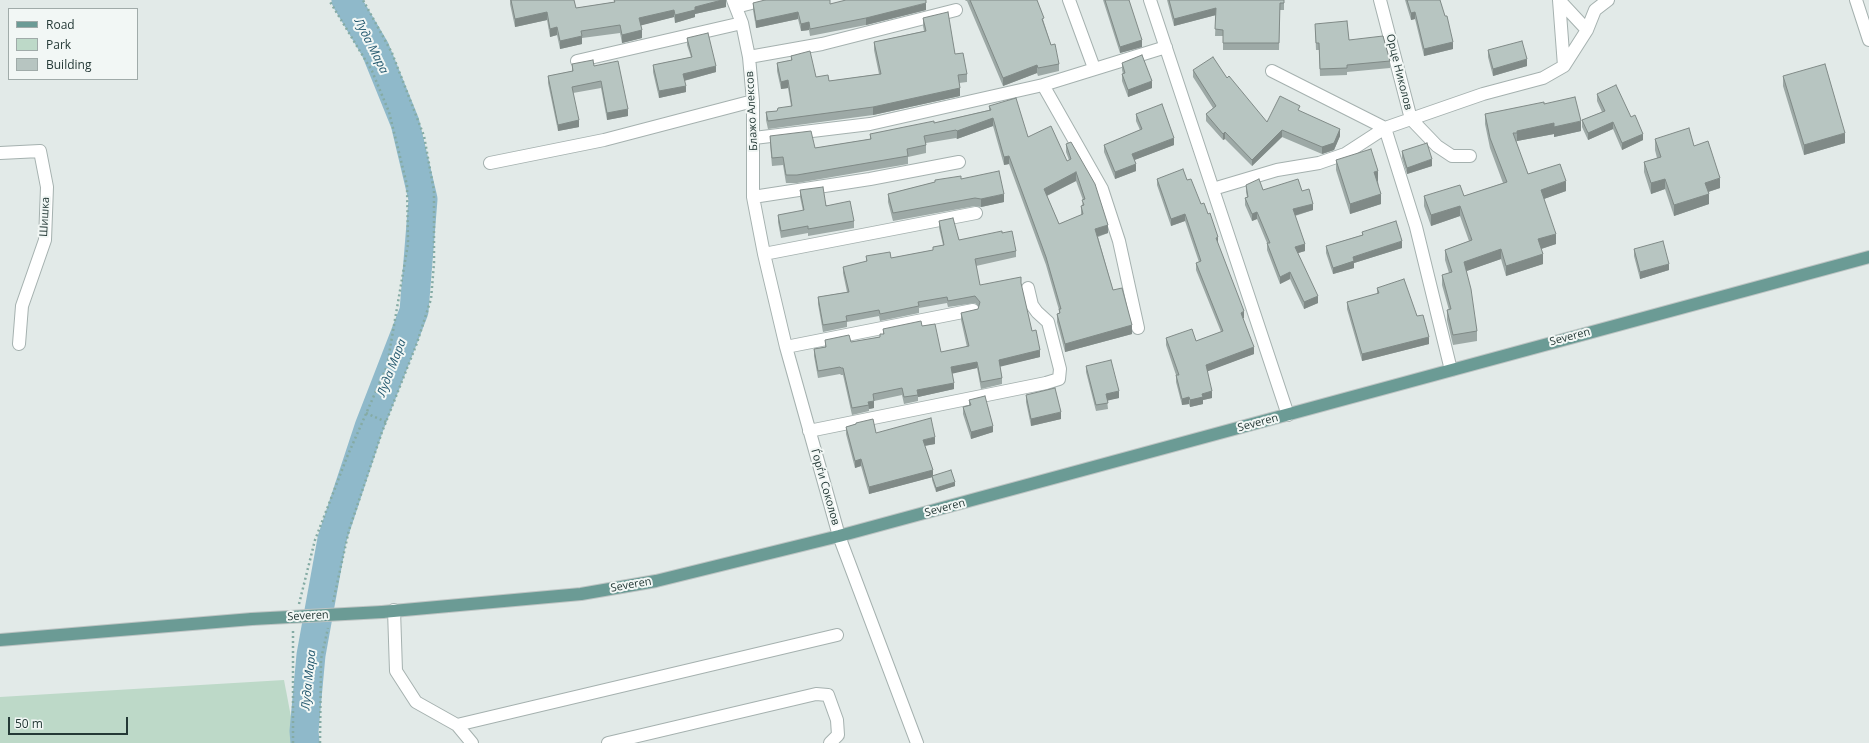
<!DOCTYPE html>
<meta charset="utf-8">
<style>
body{margin:0}
#map{position:relative;width:1869px;height:743px;overflow:hidden;background:#e2eae8;font-family:"Open Sans",sans-serif}
canvas{display:block}
.legend{position:absolute;left:8px;top:8px;width:130px;height:72px;box-sizing:border-box;background:#f2f7f5;border:1px solid #a0aba9;margin:0;padding:5px 7px;list-style:none;font-size:12px;color:#243936}
.legend li{display:flex;align-items:center;gap:8px;height:20px}
.legend b{width:20px;border:1px solid #a0aba9}
.scale{position:absolute;left:8px;top:717px;width:120px;height:18px;box-sizing:border-box;border:2px solid #243936;border-top:0;padding-left:5px;font-size:12px;line-height:14px;white-space:nowrap;color:#243936;-webkit-text-stroke:3px #f2f7f5;paint-order:stroke}
</style>
<div id="map">
<canvas width="1869" height="743"></canvas>
<ul class="legend">
<li><b style="height:5px;background:#6b9b95"></b>Road</li>
<li><b style="height:11px;background:#bdd9c8"></b>Park</li>
<li><b style="height:11px;background:#b7c5c1"></b>Building</li>
</ul>
<div class="scale">50 m</div>
</div>
<script>
const g = document.querySelector('canvas').getContext('2d');
g.lineJoin = 'round';
function paint(path, color) { g.fillStyle = color; g.fill(path, 'evenodd'); }
const toPath = rows => new Path2D(rows.map(r => 'M' + r).join(''));
function stroke(path, color, width, dash) { g.strokeStyle = color; g.lineWidth = width; g.lineCap = dash ? 'butt' : 'round'; g.setLineDash(dash || []); g.stroke(path); }
function drawText(font, color, halo, rows, align = 'center') {
  g.font = font + ' "Open Sans",sans-serif'; g.lineWidth = 4; g.setLineDash([]); g.textBaseline = 'middle'; g.strokeStyle = halo; g.fillStyle = color; for (const [text, x, y, turn = 0] of rows) {
    g.save(); g.translate(x, y); g.rotate((+turn || 0) * Math.PI / 180); g.textAlign = isNaN(turn) ? turn : align; if (halo) g.strokeText(text, 0, 0); g.fillText(text, 0, 0); g.restore();
  }
}
const green = toPath([
 [284,680,296,743,0,743,0,697]
]);
const river = toPath([
 [305,743,304,731,311,655,332,539,369,427,414,311,423,199,405,123,375,49,346,0]
]);
const path = toPath([
 [366,413,386,422],
 [333,602,349,530,382,432,417,343,431,299,434,263,434,191,424,136,392,53,363,0],
 [299,604,315,540,347,457,387,366,408,244,407,185,389,112,372,71,329,0],
 [293,743,293,630],
 [320,743,321,659,328,628]
]);
const minor = toPath([
 [733,0,742,23,749,57,753,101,753,197,764,254,786,347,839,536,917,743],
 [1069,0,1094,68],
 [1150,0,1288,415],
 [1380,0,1411,119,1437,146,1452,156,1470,156],
 [1559,0,1564,66],
 [1559,0,1587,30],
 [1856,0,1869,40],
 [736,7,763,0],
 [749,57,822,44,956,10],
 [577,61,742,23],
 [1272,71,1385,128,1416,227,1451,370],
 [1043,85,1102,189,1119,241,1138,328],
 [754,138,870,124,1043,85,1166,47],
 [0,153,40,151,47,187,45,240,22,306,19,344],
 [490,163,604,140,753,101],
 [1213,189,1277,170,1319,163,1345,154,1385,128,1483,94,1543,78,1564,66,1587,30,1595,10,1608,0],
 [753,197,870,179,959,162],
 [764,254,976,213],
 [786,347,973,310],
 [809,431,1046,383,1059,379,1060,369,1048,322,1037,312,1032,305,1028,288],
 [394,610,396,671,416,702,457,725,837,635],
 [457,725,472,743],
 [608,743,816,694,828,695,837,720,838,735,830,743]
]);
const major = toPath([
 [382,612,581,594,656,581,839,536,1869,257],
 [0,640,252,619]
]);
const majorBridge = toPath([
 [252,619,382,612]
]);
const wall = toPath([
 [510,0,574,0,576,8,614,2,614,0,726,0,726,7,695,14,695,17,675,23,674,17,641,25,642,38,622,43,620,33,582,38,582,44,560,49,557,35,550,37,547,20,515,27,510,4],
 [965,0,1037,0,1051,45,1059,64,1059,71,1038,76,1037,73,1003,86,967,1,966,1],
 [1103,0,1129,0,1142,47,1120,53],
 [1167,0,1284,0,1284,10,1280,10,1279,50,1223,50,1223,36,1215,36,1216,15,1174,26],
 [1405,0,1440,0,1453,49,1424,56,1415,19,1411,20],
 [753,3,830,4,926,10,866,25,810,36,809,30,801,31,798,19,756,28,753,10],
 [923,18,955,54,967,74,967,82,959,83,960,96,873,115,768,129,766,120,766,112,777,111,791,106,788,88,781,89,777,71,777,63,791,60,791,56,816,77,829,81,879,74,874,50,874,42,924,31,923,26],
 [1315,24,1349,40,1390,61,1390,68,1347,72,1347,75,1320,76,1319,50,1316,50],
 [687,38,716,72,684,81,686,92,659,98,653,72,653,65,691,57,687,45],
 [1488,50,1527,66,1493,76,1488,57],
 [1122,63,1152,88,1128,97,1122,81,1122,74,1123,74,1122,70],
 [572,64,594,66,628,116,607,120,601,88,573,93,579,127,558,131,548,83,548,76,572,71],
 [1193,70,1227,78,1267,122,1300,111,1340,136,1334,150,1322,154,1282,137,1252,166,1225,139,1223,140,1206,121,1206,114,1213,108,1193,77],
 [1783,76,1845,143,1804,155,1783,86],
 [1597,94,1631,117,1643,140,1622,150,1613,129,1588,140,1582,127,1582,120,1602,112,1597,101],
 [1544,104,1581,131,1554,137,1554,134,1517,141,1516,143,1528,174,1566,191,1544,199,1556,244,1541,249,1543,264,1506,276,1501,259,1466,271,1477,331,1477,341,1453,345,1447,320,1447,310,1449,310,1442,285,1442,275,1449,273,1445,260,1445,250,1469,241,1460,216,1431,226,1424,206,1424,196,1464,196,1503,183,1490,148,1485,124,1485,114],
 [989,106,1028,137,1067,161,1069,160,1066,152,1066,144,1108,233,1098,237,1113,290,1132,334,1065,352,1057,322,1057,314,1059,314,1059,310,1046,265,1009,164,1004,165,993,126,957,139,956,138,926,143,926,153,908,157,908,164,797,183,786,183,783,165,772,166,770,144,770,136,815,148,870,139,870,134,934,123,989,110],
 [1076,181,1083,200,1082,206,1081,206,1081,215,1059,224,1047,196],
 [1136,114,1174,145,1134,160,1136,171,1115,179,1104,152,1104,145,1140,130,1136,121],
 [1655,139,1694,146,1720,188,1708,192,1709,204,1674,216,1665,189,1651,194,1644,172,1644,162,1657,158,1655,150],
 [1402,151,1432,166,1407,174,1402,158],
 [1336,160,1378,181,1381,204,1350,214,1336,170],
 [961,179,1004,202,981,207,975,206,893,221,888,202,888,194,935,182,935,180],
 [1157,179,1187,180,1201,204,1218,244,1244,318,1243,318,1254,354,1207,371,1212,398,1203,400,1203,404,1190,407,1189,404,1182,405,1176,382,1176,375,1166,345,1166,338,1196,341,1221,332,1196,270,1196,263,1199,262,1185,221,1171,226,1157,185],
 [1246,185,1263,190,1302,191,1313,210,1295,216,1305,251,1298,253,1318,303,1304,309,1290,279,1280,284,1267,250,1267,243,1257,219,1252,221,1245,205,1245,198,1247,197,1246,192],
 [800,190,854,221,854,228,808,236,808,233,781,238,778,222,778,215,803,211,800,197],
 [939,221,959,240,1002,233,1016,251,1016,257,976,266,980,285,1021,285,1032,331,1040,357,1000,366,1002,378,1002,384,981,389,977,368,952,373,954,389,918,397,918,401,904,404,902,395,874,401,874,408,869,409,869,411,852,415,843,375,841,375,840,374,818,378,814,356,814,349,825,347,825,340,851,342,880,337,880,334,883,334,883,329,922,326,941,352,967,347,961,320,961,313,978,309,979,307,975,303,948,307,947,303,919,308,919,313,880,321,879,316,847,322,847,327,823,332,818,304,818,297,847,292,843,273,843,267,866,262,866,256,891,258,933,250,933,247,943,245,939,228],
 [1362,232,1402,248,1354,263,1354,268,1333,274,1326,253,1326,246,1362,235],
 [1634,249,1669,270,1640,279,1634,256],
 [1377,288,1417,316,1429,344,1362,361,1347,309,1347,302,1377,294],
 [1086,366,1119,398,1107,400,1108,409,1096,411,1086,372],
 [1026,395,1061,419,1031,426,1026,402],
 [969,400,993,432,971,439,963,414,963,407,969,405],
 [856,423,876,433,935,444,925,446,933,476,955,486,936,492,932,480,932,477,869,494,861,466,855,468,846,434,846,427,856,424]
]);
const shadedWall = toPath([
 [722,0,726,0,726,7,695,14,695,17,675,23,675,15,695,7],
 [926,3,926,10,866,25,866,18],
 [1216,8,1216,15,1174,26,1174,19],
 [674,10,674,17,639,26,639,18],
 [547,12,547,20,515,27,515,19],
 [798,12,798,19,756,28,756,21],
 [1415,12,1415,19,1411,20,1411,13],
 [809,22,809,30,801,31,801,24],
 [557,27,557,35,550,37,550,29],
 [642,30,642,38,622,43,622,35],
 [582,36,582,44,560,49,560,41],
 [1142,40,1142,47,1120,53,1120,47],
 [1453,42,1453,49,1424,56,1424,49],
 [1527,59,1527,66,1493,76,1493,69],
 [1037,65,1037,73,1003,86,1003,78],
 [716,66,716,72,683,81,683,74],
 [788,80,788,88,781,89,781,82],
 [1152,81,1152,88,1128,97,1128,90],
 [686,86,686,92,659,98,659,91],
 [960,88,960,96,873,115,873,107],
 [628,109,628,116,607,120,607,113],
 [993,118,993,126,957,139,957,131],
 [579,120,579,127,558,131,558,125],
 [1581,121,1581,131,1554,137,1554,127],
 [1613,122,1613,129,1588,140,1588,133],
 [1554,123,1554,134,1517,141,1517,131],
 [1340,129,1340,136,1334,150,1322,154,1322,147],
 [1282,130,1282,137,1252,166,1252,160],
 [1225,132,1225,139,1223,140,1223,134],
 [1845,133,1845,143,1804,155,1804,145],
 [1643,134,1643,140,1622,150,1622,143],
 [1174,138,1174,145,1132,161,1132,154],
 [1009,156,1009,164,1004,165,1004,157],
 [1432,159,1432,166,1407,174,1407,168],
 [1136,164,1136,171,1115,179,1115,172],
 [1378,171,1378,181,1374,182,1374,172],
 [1076,172,1076,181,1044,197,1044,189],
 [1720,178,1720,188,1705,193,1705,183],
 [1665,179,1665,189,1651,194,1651,183],
 [1566,181,1566,191,1541,200,1541,190],
 [1004,194,1004,202,981,207,981,199],
 [1381,194,1381,204,1350,214,1350,204],
 [1709,194,1709,204,1674,216,1674,205],
 [1313,204,1313,210,1293,216,1293,209],
 [1460,206,1460,216,1431,226,1431,215],
 [1257,212,1257,219,1252,221,1252,214],
 [1185,214,1185,221,1171,226,1171,219],
 [1108,225,1108,233,1095,237,1095,229],
 [1556,234,1556,244,1538,250,1538,239],
 [1218,237,1218,244,1216,238],
 [1402,241,1402,248,1354,263,1354,268,1333,274,1333,268,1353,257],
 [1305,244,1305,251,1295,254,1295,247],
 [1501,249,1501,259,1464,272,1464,262],
 [1543,254,1543,264,1506,276,1506,266],
 [1669,264,1669,270,1640,279,1640,272],
 [1290,272,1290,279,1280,284,1280,277],
 [1318,296,1318,303,1304,309,1304,302],
 [1244,311,1244,318,1241,319,1241,313],
 [1132,325,1132,334,1065,352,1065,344],
 [1429,337,1429,344,1362,361,1362,354],
 [1254,347,1254,354,1206,372,1206,365],
 [1040,350,1040,357,999,367,999,360],
 [977,362,977,368,951,374,951,367],
 [954,383,954,389,918,397,917,390],
 [1119,391,1119,398,1106,401,1106,394],
 [1212,391,1212,398,1203,400,1203,404,1190,407,1190,400,1202,394],
 [1189,397,1189,404,1182,405,1182,399],
 [874,401,874,408,869,409,868,402],
 [1061,412,1061,419,1031,426,1031,419],
 [993,426,993,432,971,439,971,432],
 [935,437,935,444,923,446,923,440],
 [861,459,861,466,855,468,855,461],
 [933,470,933,477,869,494,869,487],
 [955,482,955,486,936,492,936,488]
]);
const building = toPath([
 [511,0,574,0,576,8,615,2,614,0,722,0,695,7,695,10,675,15,674,10,639,18,642,30,622,35,620,25,581,31,582,36,560,41,557,27,550,29,547,12,515,19,511,0],
 [765,0,830,0,830,4,846,0,926,0,926,3,866,18,810,29,809,22,801,24,798,12,756,21,753,3,765,0],
 [970,0,1037,0,1044,18,1042,19,1051,45,1055,44,1059,64,1038,68,1037,65,1003,78,970,0],
 [1105,0,1129,0,1142,40,1120,47,1105,0],
 [1169,0,1284,0,1284,3,1280,3,1279,43,1223,43,1223,30,1215,29,1216,8,1174,19,1169,0],
 [1407,0,1440,0,1445,16,1447,16,1453,42,1424,49,1415,12,1411,13,1407,0],
 [948,12,955,54,963,53,967,74,958,75,960,88,873,107,768,121,766,112,777,111,778,108,792,106,788,80,781,82,777,63,792,60,791,56,810,51,816,77,828,75,829,81,881,74,874,42,926,31,923,18,948,12],
 [1347,21,1349,40,1383,36,1390,61,1347,65,1347,68,1320,69,1319,43,1316,43,1315,24,1347,21],
 [708,33,716,66,683,74,686,86,659,91,653,65,692,57,687,38,708,33],
 [1522,41,1527,59,1493,69,1488,50,1522,41],
 [1142,55,1152,81,1128,90,1122,74,1125,73,1122,63,1142,55],
 [1213,57,1227,78,1229,76,1267,122,1280,96,1300,106,1298,110,1340,129,1334,143,1322,147,1282,130,1252,160,1225,132,1223,134,1206,114,1216,106,1193,70,1213,57],
 [593,60,594,66,618,61,628,109,607,113,601,81,572,87,579,120,558,125,548,76,573,71,572,64,593,60],
 [1825,64,1845,133,1804,145,1783,76,1825,64],
 [1616,85,1631,117,1635,115,1643,134,1622,143,1613,122,1588,133,1582,120,1605,111,1597,94,1616,85],
 [1575,97,1581,121,1554,127,1554,123,1517,131,1517,133,1513,133,1528,174,1560,164,1566,181,1541,190,1556,234,1538,239,1543,254,1506,266,1501,249,1464,262,1471,289,1477,331,1453,335,1447,310,1451,309,1442,275,1452,272,1445,250,1472,240,1460,206,1431,215,1424,196,1460,185,1464,196,1507,182,1490,138,1485,114,1544,102,1544,104,1575,97],
 [1016,98,1028,137,1051,126,1067,161,1071,159,1066,144,1071,142,1095,184,1108,225,1095,229,1113,290,1122,288,1132,325,1065,344,1057,314,1060,313,1059,309,1061,309,1046,257,1009,156,1004,157,993,118,957,131,956,130,924,136,926,145,907,149,908,156,797,175,786,175,783,157,772,158,770,136,811,131,815,148,871,139,870,134,934,121,934,123,991,110,989,106,1016,98],
 [1076,172,1085,199,1082,200,1084,205,1081,206,1083,214,1059,224,1044,189,1076,172],
 [1162,104,1174,138,1132,154,1136,164,1115,172,1104,145,1142,129,1136,114,1162,104],
 [1689,128,1694,146,1708,141,1720,178,1705,183,1709,194,1674,205,1665,179,1651,183,1644,162,1661,157,1655,139,1689,128],
 [1427,143,1432,159,1407,168,1402,151,1427,143],
 [1371,149,1378,171,1374,172,1381,194,1350,204,1336,160,1371,149],
 [1183,169,1187,180,1191,179,1201,204,1204,203,1208,214,1210,213,1218,237,1216,238,1244,311,1241,313,1254,347,1206,365,1212,391,1202,394,1203,397,1190,400,1189,397,1182,399,1176,375,1179,375,1166,338,1192,329,1196,341,1223,331,1196,263,1201,261,1185,214,1171,219,1157,179,1183,169],
 [999,171,1004,194,981,199,975,198,893,213,888,194,935,182,935,180,961,176,961,179,999,171],
 [1259,179,1263,190,1298,179,1302,191,1309,189,1313,204,1293,209,1305,244,1295,247,1318,296,1304,302,1290,272,1280,277,1267,243,1270,243,1257,212,1252,214,1245,198,1248,197,1246,185,1259,179],
 [823,187,826,206,850,201,854,221,808,229,808,226,781,231,778,215,804,210,800,190,823,187],
 [953,218,959,240,1002,231,1002,233,1012,231,1016,251,975,259,980,285,1021,277,1021,283,1032,331,1036,330,1040,350,999,360,1002,378,981,382,977,362,951,367,954,383,917,390,918,395,904,397,902,388,873,394,874,401,868,402,869,405,852,408,843,368,841,368,840,367,818,371,814,349,826,347,825,340,849,335,851,342,880,337,880,334,884,334,883,329,921,321,922,326,935,324,941,352,969,346,961,313,978,309,980,302,975,296,948,301,947,297,918,302,919,306,880,314,879,310,846,316,847,321,823,325,818,297,849,292,843,267,867,261,866,256,890,252,891,258,933,250,933,247,944,245,939,221,953,218],
 [1396,221,1402,241,1353,257,1354,261,1333,268,1326,246,1363,235,1362,232,1396,221],
 [1663,241,1669,264,1640,272,1634,249,1663,241],
 [1404,279,1417,316,1423,315,1429,337,1362,354,1347,302,1379,293,1377,288,1404,279],
 [1111,360,1119,391,1106,394,1108,403,1096,405,1086,366,1111,360],
 [1055,388,1061,412,1031,419,1026,395,1055,388],
 [985,396,993,426,971,432,963,407,971,405,969,400,985,396],
 [931,418,935,437,923,440,933,470,869,487,861,459,855,461,846,427,856,424,856,423,873,419,876,433,931,418],
 [951,470,955,482,936,488,932,476,951,470]
]);
const streetNames = [
 ["Орце Николов",1399,72,76],
 ["Блажо Алексов",752,111,-93],
 ["Шишка",45,217,-87],
 ["Severen",1570,337,-15],
 ["Severen",1258,423,-15],
 ["Ѓорѓи Соколов",825,487,74],
 ["Severen",945,508,-15],
 ["Severen",631,585,-10],
 ["Severen",308,616,-3]
];
const waterNames = [
 ["Луда Мара",371,46,63],
 ["Луда Мара",392,368,-69],
 ["Луда Мара",309,680,-84]
];
paint(green, '#bdd9c8');
stroke(river, '#8fb9ca', 29);
stroke(minor, '#a5b1af', 14);
stroke(major, '#bdc4c3', 14);
stroke(path, '#85aba4', 2.5, [2, 3]);
stroke(minor, '#fff', 12);
stroke(major, '#6b9b95', 12);
stroke(majorBridge, '#bdc4c3', 14, []);
stroke(majorBridge, '#6b9b95', 12);
paint(wall, '#9da9a6');
paint(shadedWall, '#808a87');
paint(building, '#b7c5c1');
stroke(building, '#808a87', 1);
drawText('11px', '#243936', '#f2f7f5', streetNames);
drawText('italic 12px', '#24596f', '#f2f7f5', waterNames);
</script>
